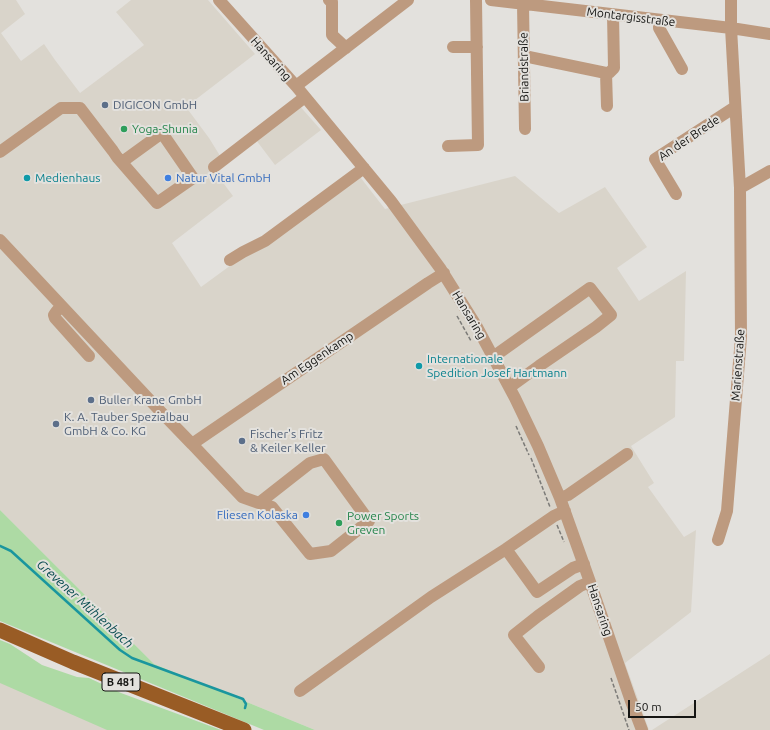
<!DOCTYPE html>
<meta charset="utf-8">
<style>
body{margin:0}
#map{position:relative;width:770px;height:730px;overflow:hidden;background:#e3e1dd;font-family:Ubuntu,sans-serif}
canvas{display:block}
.scale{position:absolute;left:628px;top:700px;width:68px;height:18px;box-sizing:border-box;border:2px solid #151513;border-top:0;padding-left:5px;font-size:12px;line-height:14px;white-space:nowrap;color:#151513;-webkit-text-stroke:3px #e3e1dd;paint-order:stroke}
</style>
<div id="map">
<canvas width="770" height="730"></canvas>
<div class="scale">50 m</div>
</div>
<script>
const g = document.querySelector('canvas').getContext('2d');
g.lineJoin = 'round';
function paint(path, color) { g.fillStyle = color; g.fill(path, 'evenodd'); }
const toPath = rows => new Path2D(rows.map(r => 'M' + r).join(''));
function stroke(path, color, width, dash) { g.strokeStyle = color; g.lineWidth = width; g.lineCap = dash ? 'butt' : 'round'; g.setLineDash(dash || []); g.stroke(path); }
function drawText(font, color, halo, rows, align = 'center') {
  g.font = font + ' Ubuntu,sans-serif'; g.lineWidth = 4; g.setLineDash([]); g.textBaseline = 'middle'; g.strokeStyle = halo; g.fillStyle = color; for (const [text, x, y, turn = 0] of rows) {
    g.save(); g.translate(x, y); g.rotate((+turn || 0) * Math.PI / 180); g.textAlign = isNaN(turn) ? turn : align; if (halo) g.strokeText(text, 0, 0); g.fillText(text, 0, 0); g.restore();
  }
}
const built = toPath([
 [0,0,16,0,25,14,1,33,21,61,44,44,55,60,80,93,144,45,116,12,131,0,208,0,255,54,186,107,209,138,222,159,212,168,233,196,172,243,201,287,357,173,385,209,515,176,559,213,605,187,647,247,617,268,639,301,686,271,684,361,676,361,675,417,631,446,654,483,648,487,684,537,696,530,691,612,625,663,649,730,315,730,154,664,0,510],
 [297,103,321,130,275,165,253,136],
 [0,653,173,730,0,730],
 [770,654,770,730,652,730]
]);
const green = toPath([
 [0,510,154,664,315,730,264,730,0,621],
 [0,640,10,644,42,665,77,677,89,678,121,693,221,730,107,730,0,683]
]);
const stream = toPath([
 [0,546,11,551,120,650,132,658,243,699,246,704,245,708]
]);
const path = toPath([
 [457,316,471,341],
 [516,426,529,455],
 [531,458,550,507],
 [557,525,564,542],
 [611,678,629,730]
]);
const minor = toPath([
 [219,0,296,86,391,201,440,268,477,327,515,398,538,446,560,498,590,582,631,701,642,730],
 [329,0,332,2,332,35,346,48],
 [491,0,731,28,770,34],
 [523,4,525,129],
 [659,20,659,28,682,69],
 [453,47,477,47],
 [524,56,606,73],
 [296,86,408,0],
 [607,106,606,73,609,73,614,68,613,14],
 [448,146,478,145,476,0],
 [0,152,61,108,80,108,113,151,117,157,157,203,193,178,162,133,122,162],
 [214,167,305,97],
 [740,188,770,171],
 [676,194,655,159,735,107],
 [0,240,161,412,192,444,428,283,444,273],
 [230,260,243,252,265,241,364,168],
 [61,306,56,312,54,315,55,318,89,356],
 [493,357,590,288,611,315,596,327,539,366,510,387],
 [192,444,242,497,259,503,272,507,310,554,331,551,369,521,324,459,310,463,259,503],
 [560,498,568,495,627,454],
 [565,511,554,516,506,549,537,592,573,568,584,564],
 [718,540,727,511,741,337,740,188,731,28,731,0],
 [539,667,514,635,538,616,580,586,590,582],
 [300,691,431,597,506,549]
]);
const major = toPath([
 [0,630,73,662,244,730]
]);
const markers = [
 [105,105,4,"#5c6f8a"],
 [124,129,4,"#2e9e5b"],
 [27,178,4,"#0f9aa8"],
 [168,178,4,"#3f7fe0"],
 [419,366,4,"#0f9aa8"],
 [91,400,4,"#5c6f8a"],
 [56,424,4,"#5c6f8a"],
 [242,441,4,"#5c6f8a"],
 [306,515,4,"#3f7fe0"],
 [339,523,4,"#2e9e5b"]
];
const shields = [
 [121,682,38]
];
const shieldNames = [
 ["B 481",121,682]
];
const streetNames = [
 ["Montargisstraße",631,17,7],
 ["Hansaring",271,59,48],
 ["Briandstraße",524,67,-91],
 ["An der Brede",689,138,-34],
 ["Hansaring",469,315,59],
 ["Am Eggenkamp",317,358,-34],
 ["Marienstraße",738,365,-86],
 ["Hansaring",600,610,71]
];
const serviceNames = [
 ["DIGICON GmbH",113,105],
 ["Buller Krane GmbH",99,400],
 ["K. A. Tauber Spezialbau",64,417],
 ["GmbH & Co. KG",64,431],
 ["Fischer's Fritz",250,434],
 ["& Keiler Keller",250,448]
];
const leisureNames = [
 ["Yoga-Shunia",132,129],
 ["Power Sports",347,516],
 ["Greven",347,530]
];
const cultureNames = [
 ["Medienhaus",35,178],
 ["Internationale",427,359],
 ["Spedition Josef Hartmann",427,373]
];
const shopNames = [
 ["Natur Vital GmbH",176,178],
 ["Fliesen Kolaska",298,515,"right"]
];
const waterNames = [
 ["Grevener Mühlenbach",85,604,42]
];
paint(built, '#d9d4ca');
paint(green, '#addaa4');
stroke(stream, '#1a969e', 2.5);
stroke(path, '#7c7b78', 1.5, [4, 2]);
stroke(minor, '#bd9a7f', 12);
stroke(major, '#995c25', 15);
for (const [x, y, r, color] of markers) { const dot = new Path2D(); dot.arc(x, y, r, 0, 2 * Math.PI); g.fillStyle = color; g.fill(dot); stroke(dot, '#e3e1dd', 1.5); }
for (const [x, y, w] of shields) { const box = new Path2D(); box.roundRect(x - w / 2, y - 9, w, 18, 3); g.fillStyle = '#e3e1dd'; g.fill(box); stroke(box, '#151513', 1); }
drawText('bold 11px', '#151513', null, shieldNames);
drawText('12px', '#151513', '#e3e1dd', streetNames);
drawText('12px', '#4e5e75', '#e3e1dd', serviceNames, 'left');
drawText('12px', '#27864d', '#e3e1dd', leisureNames, 'left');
drawText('12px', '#0d838f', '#e3e1dd', cultureNames, 'left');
drawText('12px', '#366cbe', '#e3e1dd', shopNames, 'left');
drawText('italic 13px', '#084c50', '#e3e1dd', waterNames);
</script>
